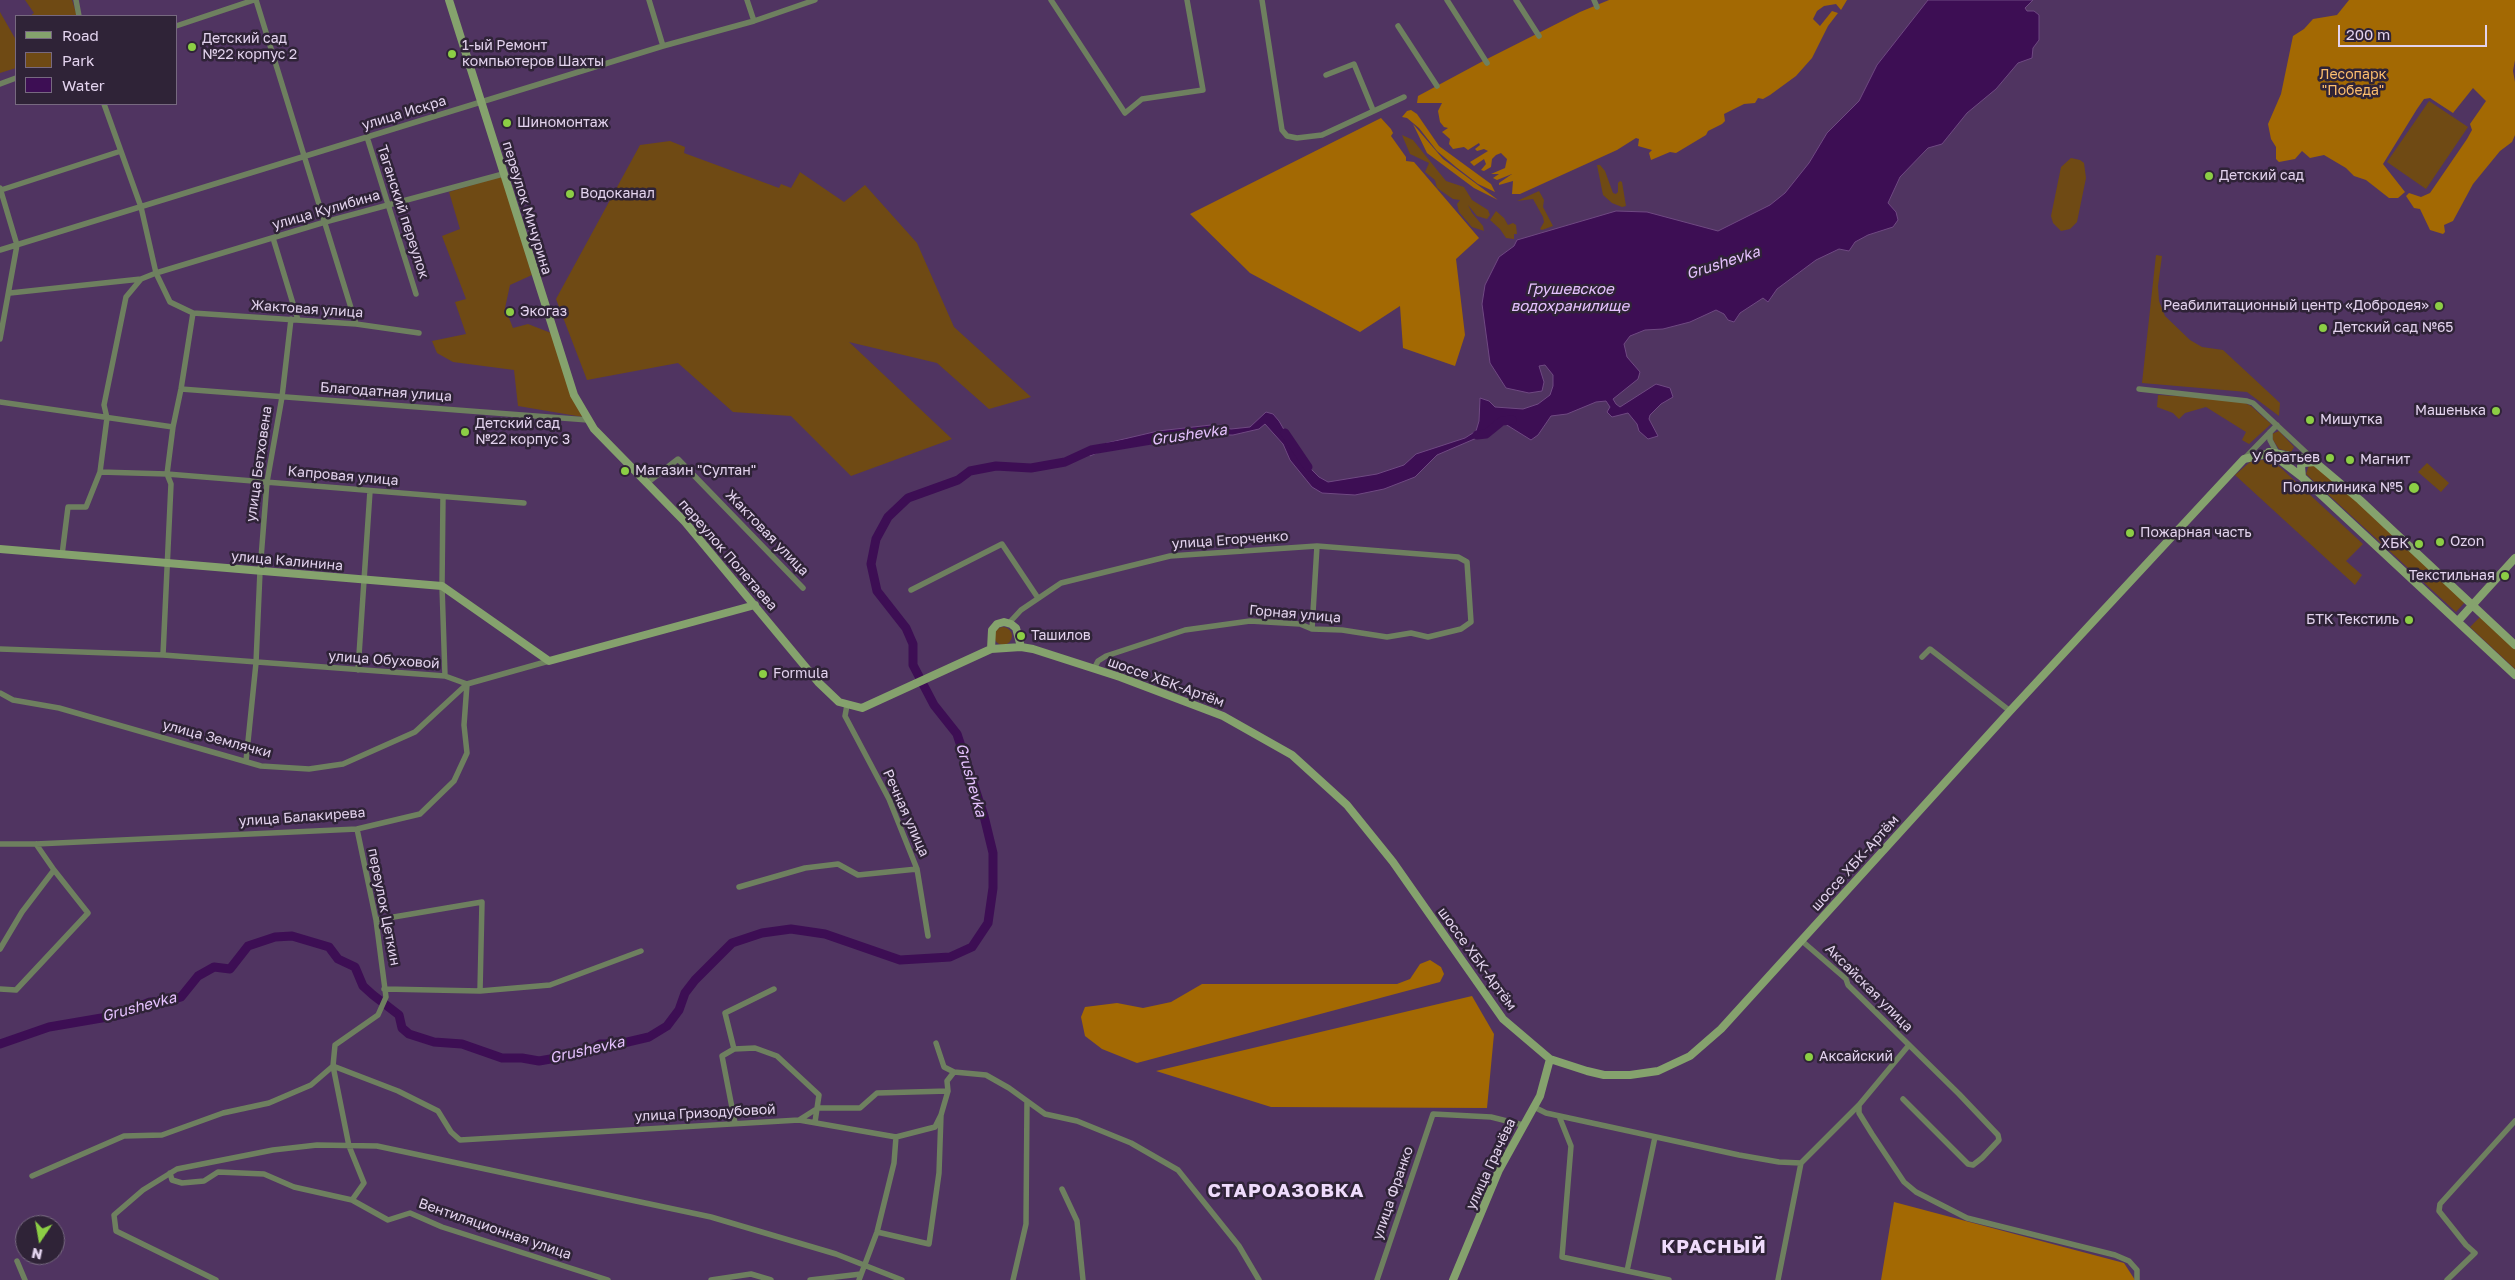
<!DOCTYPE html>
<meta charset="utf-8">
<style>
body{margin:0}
#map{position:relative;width:2515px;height:1280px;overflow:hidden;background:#503461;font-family:"Golos Text",sans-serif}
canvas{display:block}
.legend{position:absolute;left:15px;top:15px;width:162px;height:90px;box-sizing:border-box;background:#2f2337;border:1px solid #776980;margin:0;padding:6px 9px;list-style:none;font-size:15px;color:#e3d3ee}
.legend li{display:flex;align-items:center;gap:10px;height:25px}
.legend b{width:25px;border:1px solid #776980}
.north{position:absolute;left:15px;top:1215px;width:50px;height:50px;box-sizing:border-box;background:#2f2337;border:1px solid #776980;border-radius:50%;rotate:192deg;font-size:14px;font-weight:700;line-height:20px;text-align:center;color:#e3d3ee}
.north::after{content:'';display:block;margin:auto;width:18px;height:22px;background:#8cce45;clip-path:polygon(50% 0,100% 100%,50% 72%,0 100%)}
.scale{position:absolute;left:2338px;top:25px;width:149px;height:22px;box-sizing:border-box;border:2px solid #e3d3ee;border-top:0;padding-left:6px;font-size:15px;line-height:18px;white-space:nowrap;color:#e3d3ee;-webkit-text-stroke:4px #2f2337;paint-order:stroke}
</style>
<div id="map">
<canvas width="2515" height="1280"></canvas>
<ul class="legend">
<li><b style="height:6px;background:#85a26d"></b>Road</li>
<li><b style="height:14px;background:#6f4a14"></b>Park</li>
<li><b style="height:14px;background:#3d0e54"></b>Water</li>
</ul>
<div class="north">N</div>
<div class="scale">200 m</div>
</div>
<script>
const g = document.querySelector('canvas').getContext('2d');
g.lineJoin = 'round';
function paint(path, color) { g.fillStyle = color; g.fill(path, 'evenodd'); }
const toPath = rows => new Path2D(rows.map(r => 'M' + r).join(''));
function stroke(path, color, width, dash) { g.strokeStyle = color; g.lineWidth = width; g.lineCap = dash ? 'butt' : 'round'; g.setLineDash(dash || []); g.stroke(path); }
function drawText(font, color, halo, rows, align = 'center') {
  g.font = font + ' "Golos Text",sans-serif'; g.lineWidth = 5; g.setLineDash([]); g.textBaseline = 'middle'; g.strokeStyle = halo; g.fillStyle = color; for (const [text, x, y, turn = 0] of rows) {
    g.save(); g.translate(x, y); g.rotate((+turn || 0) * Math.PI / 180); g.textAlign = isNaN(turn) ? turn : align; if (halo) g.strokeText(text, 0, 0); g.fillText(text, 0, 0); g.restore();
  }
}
const green = toPath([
 [25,0,72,0,77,16,30,16,34,13],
 [0,12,16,40,16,68,0,73],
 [2429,101,2468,127,2426,189,2387,162],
 [1402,135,1413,140,1446,181,1464,187,1472,200,1488,210,1490,215,1487,219,1477,216,1468,205,1472,213,1483,226,1484,231,1472,227,1459,212,1457,204,1460,200,1453,199,1437,188,1435,180,1425,172,1429,163,1410,154],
 [670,141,685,147,684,153,779,188,781,184,791,188,800,172,844,202,865,185,917,243,954,327,1031,397,989,409,937,363,849,342,952,439,851,476,791,416,733,412,678,363,587,380,556,299,640,145],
 [2071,158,2080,160,2084,163,2086,178,2077,222,2070,229,2061,231,2053,223,2051,216,2061,167],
 [1597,165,1600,165,1605,171,1613,193,1616,194,1618,192,1618,183,1620,181,1622,182,1626,206,1622,207,1612,203,1603,195],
 [502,176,532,275,510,285,505,308,513,328,528,324,551,333,573,398,583,417,518,406,514,370,453,362,437,353,432,341,466,334,455,302,466,299,442,236,460,229,449,192],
 [1539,191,1544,200,1543,207,1553,226,1542,230,1540,229,1544,222,1543,217,1533,199,1517,201],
 [1496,211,1504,218,1508,225,1513,223,1516,225,1517,234,1514,234,1514,239,1506,238,1500,229,1490,220],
 [2156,255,2162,256,2158,286,2159,301,2165,316,2190,340,2202,347,2223,350,2280,403,2279,416,2247,392,2142,383],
 [2158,395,2239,400,2251,406,2271,424,2249,444,2242,440,2246,432,2206,407,2185,413,2179,419,2173,413,2157,407],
 [2279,431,2294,447,2291,452,2279,449,2273,440,2272,434],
 [2262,460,2271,461,2281,468,2363,544,2346,561,2362,575,2355,585,2235,475,2250,462],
 [2427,463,2449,483,2441,492,2418,472],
 [2309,465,2320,466,2465,602,2456,612,2306,474],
 [2480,617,2515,649,2515,669,2470,627],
 '994 636a9 9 0 1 1 18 0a9 9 0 1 1-18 0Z'
]);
const forest = toPath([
 [1609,0,1847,0,1841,10,1836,4,1824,6,1817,11,1813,19,1820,26,1832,11,1838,13,1828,26,1812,58,1796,76,1770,95,1763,99,1758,98,1755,103,1744,104,1724,114,1725,121,1722,124,1708,131,1706,135,1676,153,1670,152,1651,160,1649,153,1652,150,1638,146,1639,139,1636,138,1617,150,1520,194,1512,194,1513,181,1499,185,1499,183,1512,174,1497,180,1493,178,1499,174,1491,174,1505,168,1507,159,1501,153,1496,155,1492,159,1491,167,1484,171,1481,170,1486,164,1484,159,1474,166,1470,162,1488,151,1484,149,1477,151,1475,149,1480,145,1479,143,1468,150,1464,147,1453,149,1449,144,1450,139,1442,132,1448,128,1444,127,1440,122,1438,111,1442,103,1417,103,1418,96,1485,60,1580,12],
 [2349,0,2515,0,2515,60,2513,71,2515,82,2515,135,2512,142,2500,151,2473,184,2453,221,2444,225,2445,232,2443,234,2430,230,2420,209,2414,208,2406,196,2409,193,2421,197,2430,193,2467,139,2472,130,2470,124,2486,101,2473,88,2453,113,2430,98,2424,99,2417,109,2383,164,2405,192,2398,198,2389,198,2366,180,2354,176,2346,168,2324,155,2310,158,2302,151,2295,159,2279,162,2276,159,2276,147,2271,139,2268,124,2281,94,2293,36,2304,29,2313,19,2337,15],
 [1411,110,1417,114,1439,146,1491,184,1495,192,1478,184,1456,167,1437,151,1419,128,1407,118,1402,117,1407,111],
 [1381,118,1391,129,1393,133,1391,136,1406,157,1406,161,1414,162,1479,238,1456,259,1465,335,1455,366,1403,348,1400,306,1360,332,1250,273,1190,214],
 [1413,124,1443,159,1498,200,1474,188,1427,153],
 [1430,960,1441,967,1444,974,1440,982,1137,1063,1102,1049,1085,1036,1081,1017,1085,1007,1117,1003,1143,1008,1171,1002,1202,984,1397,984,1410,979,1420,964],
 [1472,996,1494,1034,1487,1108,1271,1107,1156,1071],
 [1894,1202,2124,1263,2135,1280,1881,1280]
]);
const water = toPath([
 [1928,0,2033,0,2025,8,2027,11,2034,11,2039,15,2039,40,2033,48,2032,58,2018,63,1996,89,1967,113,1942,144,1928,148,1900,177,1888,203,1896,212,1898,220,1893,227,1868,235,1855,242,1849,251,1839,249,1816,260,1777,289,1768,302,1763,298,1740,313,1734,322,1728,320,1724,314,1716,310,1690,322,1663,329,1645,330,1630,336,1624,344,1627,357,1640,372,1638,379,1613,399,1616,404,1620,407,1656,384,1670,388,1673,397,1661,404,1650,415,1649,419,1658,436,1648,439,1639,431,1637,424,1628,413,1612,417,1607,412,1610,407,1606,401,1596,402,1567,414,1551,416,1538,435,1531,440,1502,422,1486,434,1437,455,1415,477,1384,489,1355,495,1322,493,1312,487,1290,460,1283,444,1265,424,1259,429,1233,435,1183,435,1110,447,1090,456,1091,450,1107,443,1158,431,1211,425,1231,429,1250,427,1266,412,1273,414,1279,421,1301,459,1319,477,1328,482,1377,474,1404,465,1416,454,1465,438,1476,431,1479,421,1480,398,1489,401,1495,407,1523,409,1538,404,1550,395,1553,386,1553,375,1545,365,1539,366,1544,382,1542,391,1529,393,1506,388,1490,363,1482,304,1485,285,1499,257,1514,246,1517,240,1616,211,1647,212,1718,231,1770,205,1785,193,1809,163,1827,133,1859,101,1877,65,1928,0]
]);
const river = toPath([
 [1285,433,1308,467],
 [1477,435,1486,434,1502,421,1512,420],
 [0,1044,49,1027,119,1015,150,1002,164,1002,181,997,198,976,214,967,230,969,248,946,275,937,292,936,329,947,338,959,355,967,363,986,373,995,399,1015,402,1028,409,1034,434,1042,462,1044,502,1058,522,1058,539,1061,585,1053,600,1044,619,1044,649,1037,667,1026,679,1010,685,993,695,980,732,943,762,933,791,929,825,934,900,960,950,957,972,947,988,923,993,888,993,853,984,816,957,734,934,705,913,665,913,644,906,628,877,591,871,564,876,539,888,517,908,498,958,480,970,471,996,466,1031,468,1065,462,1091,450,1187,434]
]);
const street = toPath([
 [76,0,79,16],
 [256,0,356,324],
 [649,0,663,46],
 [747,0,754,21],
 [1051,0,1125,113,1142,99,1203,90,1187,0],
 [1262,0,1282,130,1287,136,1297,138,1322,135,1404,97],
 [1447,0,1487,63],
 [1516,0,1539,36],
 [1594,0,1597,7],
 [176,26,254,0],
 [1398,26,1437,86],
 [1326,75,1354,64,1373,110],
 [0,84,16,78],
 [104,104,141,207,156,273,170,302,193,313,181,389,173,427,167,474,171,484,163,655],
 [367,137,416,294],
 [0,188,17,245,0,339],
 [1,190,121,151],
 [273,238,298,320],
 [0,250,663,46,754,21,815,0],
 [10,293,141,279],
 [193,313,356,324,419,333],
 [181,389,588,420],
 [2139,389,2247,401,2253,403,2314,460],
 [0,402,173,427],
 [2270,432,2270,440,2278,455],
 [2244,459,2277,425],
 [100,472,167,474,524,503],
 [647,483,678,459,803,588],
 [443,497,442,586,445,676],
 [62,555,68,507,86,507,100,472,107,418,104,405,126,297,141,279,156,273,325,222,503,174],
 [911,590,1002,544,1038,598],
 [1009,623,1021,610,1061,583,1170,556,1317,546,1458,557,1467,562,1471,622,1461,629,1428,637,1411,633,1387,637,1342,630,1312,629,1300,624,1250,621,1185,630,1106,656,1098,661,1094,669],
 [1312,629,1317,546],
 [0,649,163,655,445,676,467,684,549,661],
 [1922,657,1930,649,2010,711],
 [358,670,370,491],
 [0,693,13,700,59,708,261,766,309,769,343,764,415,732,467,684],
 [847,705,845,716,889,799,917,869,928,936],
 [246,761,256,663,260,571,267,482,282,397,291,319],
 [357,829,376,920,386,997,378,1015,335,1045,333,1066,398,1091,438,1111,451,1132,460,1140,799,1120,896,1137,935,1127,941,1115],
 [0,844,36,844,357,829,420,814,454,781,467,753,464,725,467,684],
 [739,887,805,868,838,864,858,875,917,869],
 [376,920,482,902,480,991],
 [1802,941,1846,979,1848,985,1959,1094,1998,1135,1999,1140,1982,1158,1973,1165,1968,1164,1903,1099],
 [0,949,22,912,54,870,36,844],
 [0,989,16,990,88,913,54,870],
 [384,989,480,991,550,985,641,951],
 [936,1043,944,1067,954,1072,986,1075,1009,1088,1045,1114,1077,1121,1131,1143,1178,1170,1239,1246,1259,1280],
 [734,1049,725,1013,774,989],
 [1859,1105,1859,1113,1872,1134,1904,1182,1916,1192,1967,1218,2115,1255,2129,1261,2137,1270,2137,1280],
 [1534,1107,1546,1113,1739,1155,1779,1162,1801,1163],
 [1559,1116,1571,1146,1562,1257,1669,1280],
 [799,1120,818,1108,860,1108,877,1093,948,1091],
 [735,1123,722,1056,734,1049,755,1048,777,1056,819,1095,815,1122],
 [170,1173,172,1180,182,1183,204,1181,218,1172,264,1174,294,1187,352,1200,388,1220,410,1213,442,1227,608,1280],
 [32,1176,124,1136,162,1135,223,1113,269,1103,311,1085,333,1066,349,1146,364,1183,352,1200],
 [1062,1189,1077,1221,1083,1280],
 [877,1232,929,1244,939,1173,941,1115,948,1091,947,1081,954,1072],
 [17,1261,25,1280],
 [1627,1271,1655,1137],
 [216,1280,116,1231,114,1215,143,1190,177,1169,273,1150,317,1145,377,1146,711,1217,836,1254,902,1280],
 [711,1280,751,1274,771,1280],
 [810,1280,861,1274],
 [859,1280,877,1232,894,1163,896,1137],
 [1013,1280,1026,1224,1027,1101],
 [1377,1280,1433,1114,1491,1117,1523,1125],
 [1778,1280,1801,1163,1859,1105,1909,1045],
 [2447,1280,2475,1253,2466,1245,2439,1211,2440,1204,2515,1121]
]);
const secondary = toPath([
 [449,0,574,395,594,429,685,522,818,682,839,702,862,708,991,649,1021,647,1033,649,1120,677,1223,716,1292,755,1347,805,1393,862,1503,1019,1550,1059,1587,1071,1604,1075,1630,1075,1658,1071,1690,1056,1721,1029,2010,711,2244,459,2267,454,2276,457,2302,477],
 [2269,452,2311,460],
 [0,549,442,586,549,661,755,605],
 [2458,621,2515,558],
 [2515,645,2360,500,2315,462,2304,463,2301,466,2302,477,2515,675],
 [991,649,992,630,997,624,1004,622,1011,624,1016,628,1021,647],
 [1453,1280,1499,1170,1540,1096,1550,1059]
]);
const markers = [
 [192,47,5,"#8cce45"],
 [452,54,5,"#8cce45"],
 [507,123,5,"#8cce45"],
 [2209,176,5,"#8cce45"],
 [570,194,5,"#8cce45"],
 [2439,306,5,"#8cce45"],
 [510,312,5,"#8cce45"],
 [2323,328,5,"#8cce45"],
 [2496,411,5,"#8cce45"],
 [2310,420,5,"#8cce45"],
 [465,432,5,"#8cce45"],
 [2330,458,5,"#8cce45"],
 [2350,460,5,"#8cce45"],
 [625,471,5,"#8cce45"],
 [2414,488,6,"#8cce45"],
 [2130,533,5,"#8cce45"],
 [2440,542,5,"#8cce45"],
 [2419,544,5,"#8cce45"],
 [2505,576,5,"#8cce45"],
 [2409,620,5,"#8cce45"],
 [1021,636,5,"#8cce45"],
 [763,674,5,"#8cce45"],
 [1809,1057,5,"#8cce45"]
];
const poiNames = [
 ["Детский сад",202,39],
 ["№22 корпус 2",202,55],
 ["1-ый Ремонт",462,46],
 ["компьютеров Шахты",462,62],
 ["Шиномонтаж",517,123],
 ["Детский сад",2219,176],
 ["Водоканал",580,194],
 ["Реабилитационный центр «Добродея»",2429,306,"right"],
 ["Экогаз",520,312],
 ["Детский сад №65",2333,328],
 ["Машенька",2486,411,"right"],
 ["Мишутка",2320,420],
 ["Детский сад",475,424],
 ["№22 корпус 3",475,440],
 ["У братьев",2320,458,"right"],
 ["Магнит",2360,460],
 ["Магазин \"Султан\"",635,471],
 ["Поликлиника №5",2403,488,"right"],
 ["Пожарная часть",2140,533],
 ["Ozon",2450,542],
 ["ХБК",2409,544,"right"],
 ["Текстильная",2495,576,"right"],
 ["БТК Текстиль",2399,620,"right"],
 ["Ташилов",1031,636],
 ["Formula",773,674],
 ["Аксайский",1819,1057]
];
const parkNames = [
 ["Лесопарк",2353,75],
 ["\"Победа\"",2353,91]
];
const streetNames = [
 ["улица Искра",404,113,-17],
 ["переулок Мичурина",527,208,73],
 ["улица Кулибина",326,210,-16],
 ["Таганский переулок",403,212,72],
 ["Жактовая улица",307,309,4],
 ["Благодатная улица",386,392,4],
 ["улица Бетховена",259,464,-82],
 ["Капровая улица",343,476,5],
 ["Жактовая улица",767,533,46],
 ["улица Егорченко",1230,540,-4],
 ["переулок Полетаева",728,555,49],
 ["улица Калинина",287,561,5],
 ["Горная улица",1295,614,5],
 ["улица Обуховой",384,660,4],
 ["шоссе ХБК-Артём",1166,682,20],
 ["улица Землячки",217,739,15],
 ["Речная улица",906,813,66],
 ["улица Балакирева",302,817,-4],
 ["шоссе ХБК-Артём",1855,863,-48],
 ["переулок Цеткин",384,907,79],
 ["шоссе ХБК-Артём",1477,959,54],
 ["Аксайская улица",1869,988,45],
 ["улица Гризодубовой",705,1113,-3],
 ["улица Грачёва",1491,1164,-65],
 ["улица Франко",1393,1193,-71],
 ["Вентиляционная улица",495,1229,19]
];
const waterNames = [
 ["Grushevka",1723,263,-18],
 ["Грушевское",1570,289],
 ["водохранилище",1570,306],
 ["Grushevka",1189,435,-8],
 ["Grushevka",971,780,74],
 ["Grushevka",139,1007,-15],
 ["Grushevka",587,1050,-13]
];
const districtNames = [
 ["СТАРОАЗОВКА",1286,1191],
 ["КРАСНЫЙ",1714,1247]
];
paint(green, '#6f4a14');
paint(forest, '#a36903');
paint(water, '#3d0e54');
stroke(water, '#6f4982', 1);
stroke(river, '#3d0e54', 9);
stroke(street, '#6e805f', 5.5);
stroke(secondary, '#85a26d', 8);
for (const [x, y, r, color] of markers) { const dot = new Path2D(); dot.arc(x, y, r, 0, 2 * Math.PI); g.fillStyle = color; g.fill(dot); stroke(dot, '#2f2337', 2); }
drawText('14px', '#e3d3ee', '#2f2337', poiNames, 'left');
drawText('14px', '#fdbe6e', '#2f2337', parkNames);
drawText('14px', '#e3d3ee', '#2f2337', streetNames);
drawText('italic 15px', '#e6c2ff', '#2f2337', waterNames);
g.letterSpacing = '1px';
drawText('bold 19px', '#efdbfc', '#2f2337', districtNames);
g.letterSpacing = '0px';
</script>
